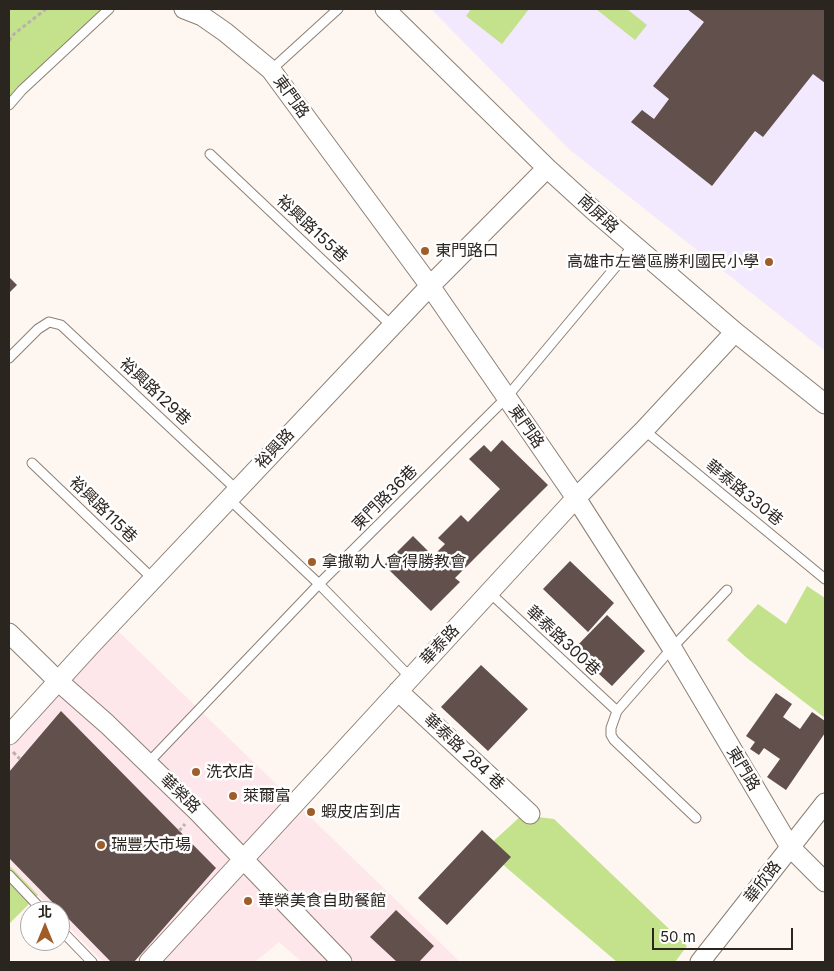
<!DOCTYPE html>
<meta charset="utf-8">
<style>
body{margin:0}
#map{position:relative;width:834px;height:971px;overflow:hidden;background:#fdf6f1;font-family:Inter,"Noto Sans TC",sans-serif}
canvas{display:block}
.frame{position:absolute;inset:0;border:10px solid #2b2520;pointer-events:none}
.north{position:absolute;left:20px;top:901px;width:50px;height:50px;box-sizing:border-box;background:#fff;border:1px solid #aaa8a6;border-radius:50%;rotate:0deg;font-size:14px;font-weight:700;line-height:20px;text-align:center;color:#2b2520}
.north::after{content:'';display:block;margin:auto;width:18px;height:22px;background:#9f5d2a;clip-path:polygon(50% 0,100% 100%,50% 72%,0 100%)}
.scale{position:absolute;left:652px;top:928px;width:141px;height:22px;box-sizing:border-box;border:2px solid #2b2520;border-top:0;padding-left:6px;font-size:15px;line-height:18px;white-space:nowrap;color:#2b2520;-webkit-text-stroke:4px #fff;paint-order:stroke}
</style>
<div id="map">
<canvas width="834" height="971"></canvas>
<div class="frame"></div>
<div class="north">北</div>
<div class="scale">50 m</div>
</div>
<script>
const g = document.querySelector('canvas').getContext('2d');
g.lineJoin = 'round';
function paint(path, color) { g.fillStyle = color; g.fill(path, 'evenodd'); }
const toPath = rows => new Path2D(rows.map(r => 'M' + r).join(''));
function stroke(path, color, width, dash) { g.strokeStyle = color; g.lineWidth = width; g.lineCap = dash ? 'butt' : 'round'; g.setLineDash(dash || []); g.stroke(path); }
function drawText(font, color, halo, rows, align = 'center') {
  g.font = font + ' Inter,"Noto Sans TC",sans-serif'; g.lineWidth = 5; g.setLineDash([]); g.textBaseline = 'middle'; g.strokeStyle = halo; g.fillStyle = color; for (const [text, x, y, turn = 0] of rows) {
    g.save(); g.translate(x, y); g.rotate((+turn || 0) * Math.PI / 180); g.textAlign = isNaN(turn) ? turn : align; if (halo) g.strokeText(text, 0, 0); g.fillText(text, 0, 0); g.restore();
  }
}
const commercial = toPath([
 [118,631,460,962,302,962,279,942,255,962,103,962,60,918,60,911,53,911,9,865,9,747]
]);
const education = toPath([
 [431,9,825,9,825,351,570,150]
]);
const green = toPath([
 [9,9,101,9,9,101],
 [471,9,529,9,502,44,466,16],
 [596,9,627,9,647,25,635,40],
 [807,586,825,598,825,718,747,658,727,640,758,604,786,624],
 [522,815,554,819,687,946,675,962,617,962,508,869,486,848],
 [9,865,38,895,9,924]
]);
const building = toPath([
 [687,9,825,9,825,83,813,74,763,137,755,131,712,186,631,122,642,110,654,119,669,99,653,86,704,22],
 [9,277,17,285,9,293],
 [502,440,548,485,455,578,460,582,431,611,384,565,413,536,433,556,445,544,438,538,461,515,468,522,500,489,469,459,484,445,491,452],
 [570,561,614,603,588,632,543,589],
 [607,615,645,651,612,686,573,650],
 [481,665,528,709,488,751,441,707],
 [776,693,792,704,783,717,800,729,812,712,825,721,825,733,786,790,767,777,780,759,764,748,759,755,750,749,755,742,746,736],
 [61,711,216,868,134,962,111,962,9,858,9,772],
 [482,830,511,857,447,925,418,898],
 [396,910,434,946,419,962,397,962,370,937]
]);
const path = toPath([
 [9,41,14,34,46,9],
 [13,752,20,759],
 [179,831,185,824]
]);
const service = toPath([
 [271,70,338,9],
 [9,105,22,90,109,9],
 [210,154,392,326],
 [9,358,38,329,49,322,61,325,237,490],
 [644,430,825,579],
 [32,463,153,579],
 [229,499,319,584,410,677],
 [489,592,617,711],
 [148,763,319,584,506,398,633,246],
 [696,818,614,740,611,735,611,728,617,711,672,648,727,590],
 [9,875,43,911],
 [60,929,92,962]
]);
const minor = toPath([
 [184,9,202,16,225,32,271,70,430,286,576,498,672,648,790,847,825,882],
 [385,9,547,168,592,209,735,332,825,404],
 [9,633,58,681,107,724,198,812,342,962],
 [398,691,530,814],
 [9,735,91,645,430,286,547,168],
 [149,962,576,498,644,430,735,332],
 [700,962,825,803]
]);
const markers = [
 [425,251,5,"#9f5d2a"],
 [769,262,5,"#9f5d2a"],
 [312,562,5,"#9f5d2a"],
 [196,772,5,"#9f5d2a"],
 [233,796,5,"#9f5d2a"],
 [311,812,5,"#9f5d2a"],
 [101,845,5,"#9f5d2a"],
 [248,901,5,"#9f5d2a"]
];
const streetNames = [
 ["東門路",291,97,54],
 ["南屏路",598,214,42],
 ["裕興路155巷",312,229,43],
 ["裕興路129巷",155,392,43],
 ["東門路",526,427,55],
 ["裕興路",275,449,-47],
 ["華泰路330巷",744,493,39],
 ["東門路36巷",385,498,-45],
 ["裕興路115巷",103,510,44],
 ["華泰路300巷",563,641,43],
 ["華泰路",440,645,-47],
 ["華泰路 284 巷",464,752,43],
 ["東門路",743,769,59],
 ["華榮路",180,794,44],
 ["華欣路",763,882,-52]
];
const poiNames = [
 ["東門路口",435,251],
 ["高雄市左營區勝利國民小學",759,262,"right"],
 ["拿撒勒人會得勝教會",322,562],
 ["洗衣店",206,772],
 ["萊爾富",243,796],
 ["蝦皮店到店",321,812],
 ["瑞豐大市場",111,845],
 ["華榮美食自助餐館",258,901]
];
paint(commercial, '#fde7ea');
paint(education, '#f2e9fe');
paint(green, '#c4e28b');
paint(building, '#61504c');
stroke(service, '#8d7f74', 11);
stroke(minor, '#8d7f74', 21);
stroke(path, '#b9b2ad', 3, [4, 2.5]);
stroke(service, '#fff', 9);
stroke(minor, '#fff', 19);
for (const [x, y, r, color] of markers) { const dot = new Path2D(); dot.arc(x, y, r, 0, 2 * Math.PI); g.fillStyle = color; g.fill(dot); stroke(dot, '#fff', 2); }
drawText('16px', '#2b2520', '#fff', streetNames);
drawText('16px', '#2b2520', '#fff', poiNames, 'left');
</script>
